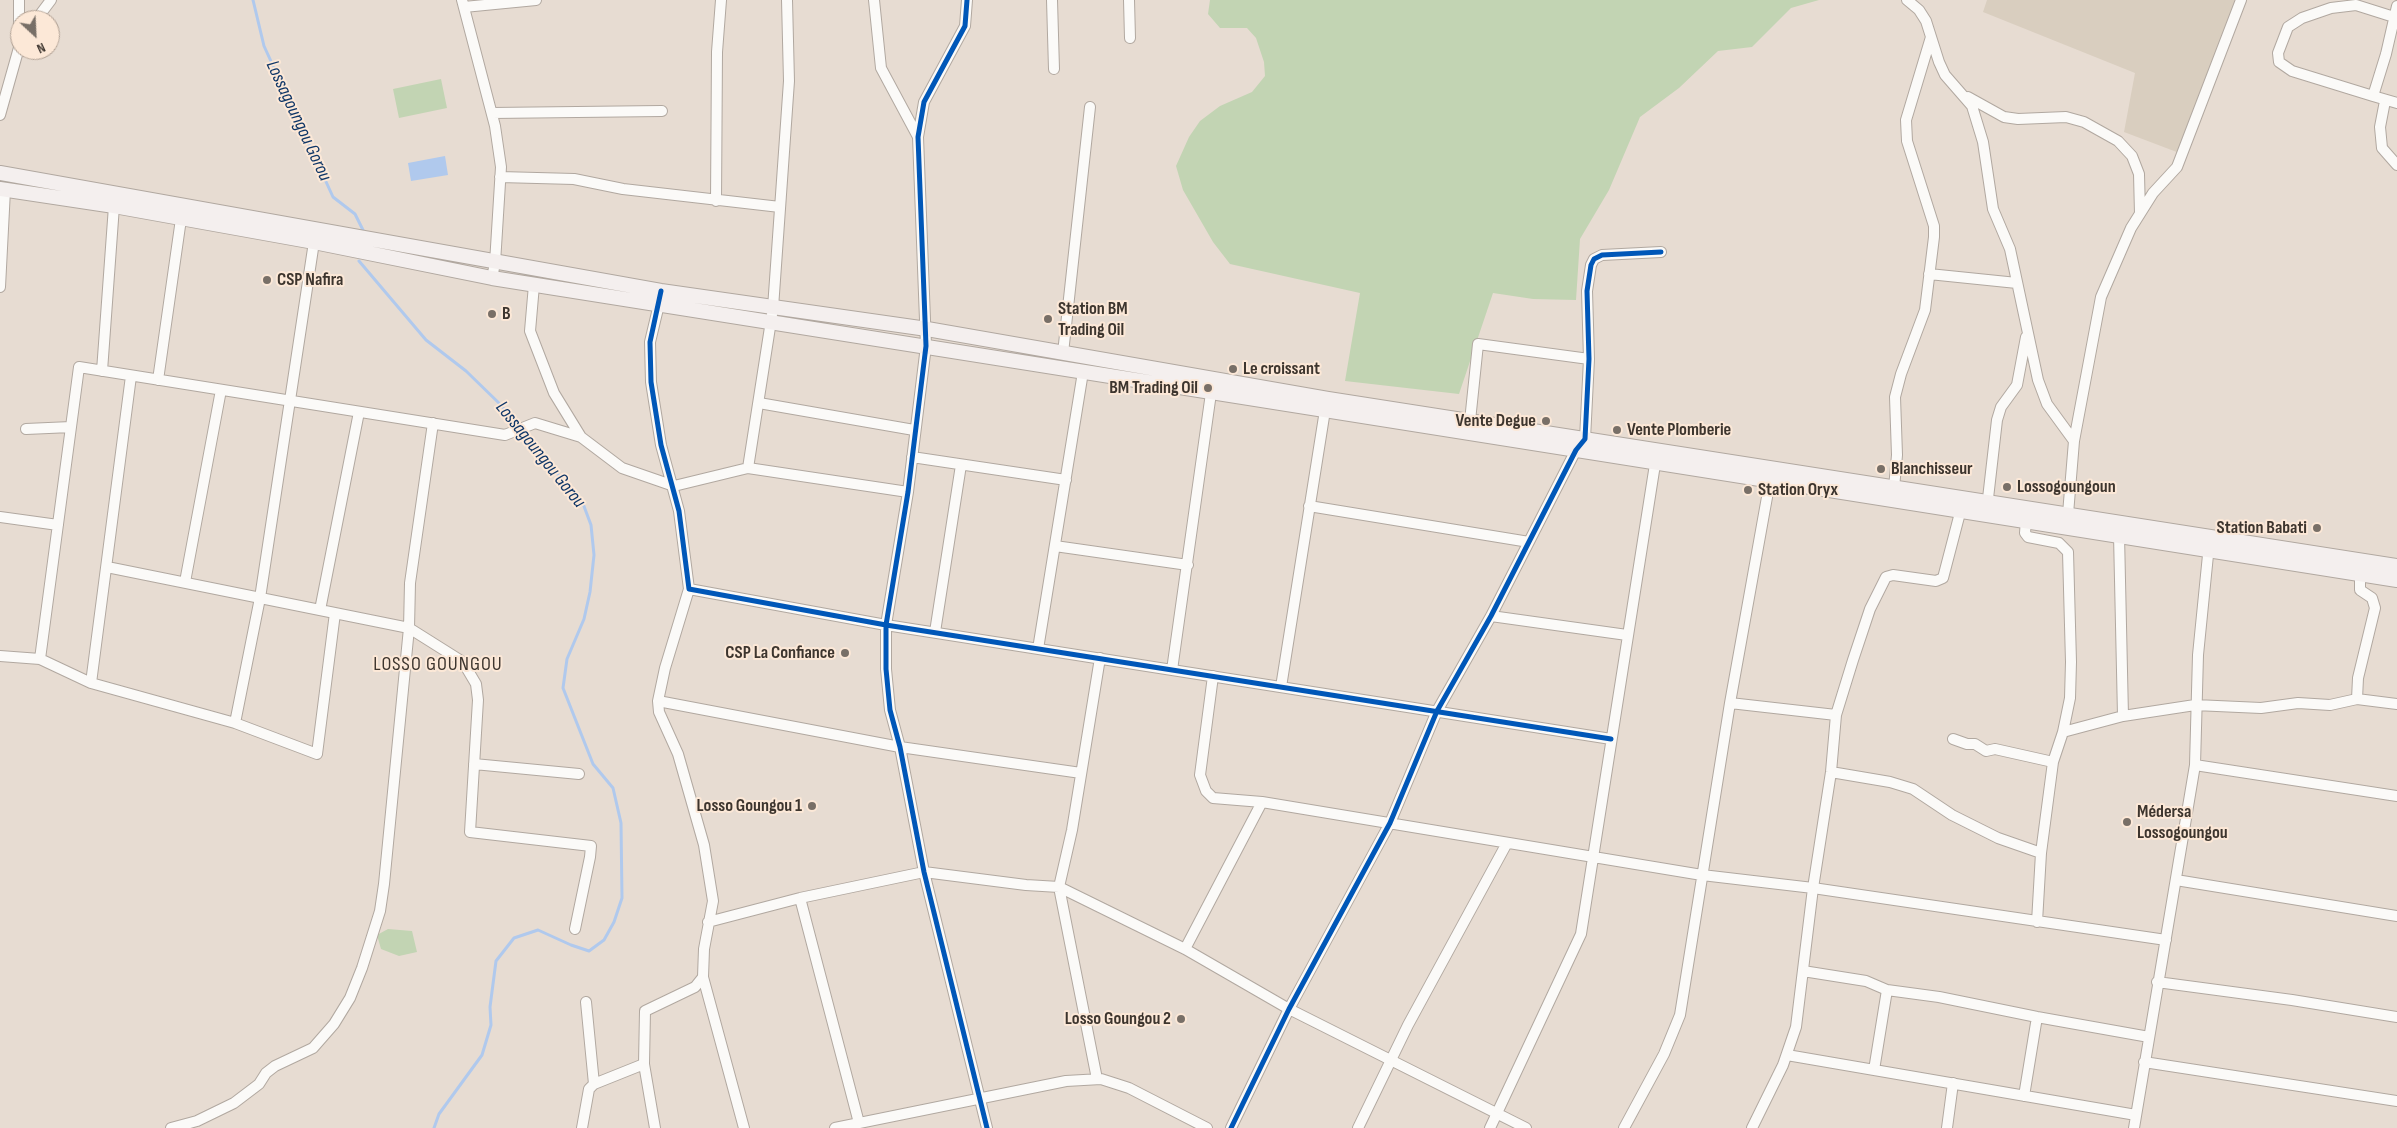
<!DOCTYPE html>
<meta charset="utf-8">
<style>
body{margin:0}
#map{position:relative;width:2397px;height:1128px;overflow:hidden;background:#e7dcd2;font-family:"Sofia Sans Condensed",sans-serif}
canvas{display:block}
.north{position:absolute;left:10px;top:10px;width:50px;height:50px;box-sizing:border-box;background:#fce8d7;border:1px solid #b0a093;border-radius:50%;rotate:155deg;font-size:14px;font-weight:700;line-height:20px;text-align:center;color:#3d352e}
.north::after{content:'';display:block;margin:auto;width:18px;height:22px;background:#786f67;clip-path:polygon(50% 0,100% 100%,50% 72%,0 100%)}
</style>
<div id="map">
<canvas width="2397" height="1128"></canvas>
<div class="north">N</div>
</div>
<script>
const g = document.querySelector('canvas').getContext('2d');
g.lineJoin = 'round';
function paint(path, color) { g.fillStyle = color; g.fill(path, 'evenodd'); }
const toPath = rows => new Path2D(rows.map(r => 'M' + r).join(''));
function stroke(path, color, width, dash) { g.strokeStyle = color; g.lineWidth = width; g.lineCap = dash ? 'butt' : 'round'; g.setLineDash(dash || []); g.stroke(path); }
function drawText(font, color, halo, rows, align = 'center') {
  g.font = font + ' "Sofia Sans Condensed",sans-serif'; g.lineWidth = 4; g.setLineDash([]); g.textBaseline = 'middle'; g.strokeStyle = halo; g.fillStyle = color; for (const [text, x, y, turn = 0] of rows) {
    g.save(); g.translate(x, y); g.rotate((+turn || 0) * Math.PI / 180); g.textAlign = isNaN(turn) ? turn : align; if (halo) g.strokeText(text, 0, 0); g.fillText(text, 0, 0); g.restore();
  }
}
const industrial = toPath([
 [1987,0,2237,0,2182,154,2124,132,2135,73,1983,12]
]);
const green = toPath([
 [1210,0,1819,0,1791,8,1752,47,1718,51,1679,88,1640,117,1609,190,1580,239,1576,300,1533,299,1493,293,1459,394,1345,381,1360,293,1230,264,1213,242,1183,190,1176,166,1189,137,1200,121,1220,106,1252,92,1265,76,1264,62,1256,38,1247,28,1220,28,1208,14],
 [441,79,447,108,399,118,393,89],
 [388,929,412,931,417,952,399,956,381,949,377,935]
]);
const water = toPath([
 [445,156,448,175,411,181,408,163]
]);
const stream = toPath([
 [253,0,264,46,333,197,355,214,363,230],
 [359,261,426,340,466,371,502,406,516,427],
 [434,1128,439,1114,482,1055,491,1025,490,1007,496,961,514,938,538,930,571,945,589,951,604,940,614,922,622,898,621,823,613,788,593,764,563,688,567,659,584,619,590,592,594,555,591,525,582,501,520,432]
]);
const street = toPath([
 [19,0,19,45],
 [462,0,495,126,501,167,495,263,492,278],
 [874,0,881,68,918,137],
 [967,0,965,26,924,102,918,137,926,346,908,492,886,625,886,669,890,710,900,747,924,872,987,1128],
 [1052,0,1054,69],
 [1129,0,1130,38],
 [1907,0,1919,10,1926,21,1939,62,1945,75,1972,106,1983,142,1993,209,2010,249,2038,380,2047,404,2074,441],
 [2397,6,2386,54,2373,96,2397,103],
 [464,7,536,0],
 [36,20,51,0],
 [2373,96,2292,71,2279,62,2278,53,2288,27,2302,18,2331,8,2356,5,2394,17],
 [1968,97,2004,117,2018,119,2066,117,2084,122,2118,141,2132,156,2139,174,2140,214],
 [2385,101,2380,127,2382,148,2397,165],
 [492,113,662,111],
 [0,115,20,44],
 [500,177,574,179,623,189,780,207],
 [716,201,717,52,721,0],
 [1929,274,2017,283],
 [534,285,530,331,554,393,581,437,622,468,674,486,748,468,908,492],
 [0,287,5,190],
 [660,300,650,342,651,382,661,445,679,511,689,589,886,625,1611,739],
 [1063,353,1090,107],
 [102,371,114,206],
 [158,380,181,219],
 [759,403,914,430],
 [1470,421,1478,344,1589,359],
 [26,429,71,427],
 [912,457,1066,480],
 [748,468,773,308,789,81,787,0],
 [1894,488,1897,455,1895,397,1901,374,1925,310,1934,237,1934,226,1907,141,1906,120,1931,37],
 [1309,506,1529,542],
 [1987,507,1997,420,2001,407,2017,385,2026,337],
 [2068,514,2074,441,2101,297,2131,228,2153,193,2177,167,2241,0],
 [0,517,58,525],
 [2026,520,2025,533,2028,537,2059,543,2068,552,2071,662,2070,698,2063,732,2053,762,2041,853,2037,922],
 [2121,532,2119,535,2123,716],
 [1055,546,1188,565],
 [107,567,409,628,463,662,476,684,478,700,470,832,591,846,590,857,575,929],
 [2360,574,2360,590,2372,598,2375,608,2358,678,2357,699,2397,704],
 [185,582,221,390],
 [689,589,665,668,658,701,659,712,678,754,704,845,713,901,704,949,703,977,744,1128],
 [320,610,359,412],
 [1491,616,1627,635],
 [935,632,961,465],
 [1038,649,1083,372],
 [0,656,40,659,91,683,235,723,317,754,335,613],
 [40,659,79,367,505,435,535,423,581,437],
 [1172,670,1212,386],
 [1213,676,1200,775,1206,791,1213,798,1262,802,1702,875,1813,888,2166,940],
 [91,683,131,376],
 [1281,687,1326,404],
 [658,701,900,747,1081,773],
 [1730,703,1836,715],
 [235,723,260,598,314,242],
 [2063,732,2123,716,2195,705,2261,708,2298,703,2330,705,2357,699],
 [1953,739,1967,744,1975,744,1986,751,1995,749,2053,762],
 [474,764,579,774],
 [2195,765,2397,796],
 [1831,772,1890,782,1913,789,1952,815,1998,838,2041,853],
 [2176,880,2397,916],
 [800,898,859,1123],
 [708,922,800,898,924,872,1026,885,1059,887,1185,949,1289,1009,1526,1128],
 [1185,949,1262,802],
 [1803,971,1866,981,1887,990,1939,997,2037,1017,2149,1037],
 [2157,982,2292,1000,2397,1017],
 [586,1002,594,1084],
 [1787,1055,2136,1115],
 [2144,1062,2397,1101],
 [1874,1070,1887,990],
 [1097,1079,1059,887,1072,830,1100,658],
 [2024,1096,2037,1017],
 [171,1128,197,1121,234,1103,259,1084,266,1073,275,1066,313,1048,334,1024,350,998,362,968,380,911,384,884,409,628,410,583,433,423],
 [582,1128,589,1089,594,1084,644,1064],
 [655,1128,644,1064,645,1011,695,987,703,977],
 [835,1128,1066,1081,1101,1079,1129,1088,1207,1128],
 [1231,1128,1289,1009,1390,823,1437,711,1491,616,1576,450,1585,439,1589,359,1587,291,1591,265,1594,259,1602,255,1661,252],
 [1358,1128,1408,1025,1507,843],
 [1490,1128,1581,934,1656,458],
 [1624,1128,1664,1054,1680,1015,1730,703,1771,475],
 [1752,1128,1783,1065,1796,1027,1813,888,1831,772,1836,715,1853,660,1870,609,1886,577,1893,575,1936,581,1943,578,1961,509],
 [1947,1128,1953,1083],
 [2134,1128,2195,765,2198,655,2209,545]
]);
const secondary = toPath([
 [0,173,661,291,927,329,1328,399,2397,566],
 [0,189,114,206,314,242,492,278,2397,580]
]);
const cycleway = toPath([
 [967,0,965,26,924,102,918,137,926,346,908,492,886,625,886,669,890,710,900,747,924,872,987,1128],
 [661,291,650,342,651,382,661,445,679,511,689,589,886,625,1611,739],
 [1231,1128,1289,1009,1390,823,1437,711,1491,616,1576,450,1585,439,1589,359,1587,291,1591,265,1594,259,1602,255,1661,252]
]);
const markers = [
 [267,280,5,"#786f67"],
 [492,314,5,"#786f67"],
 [1048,319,5,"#786f67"],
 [1233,369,5,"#786f67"],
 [1208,388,5,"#786f67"],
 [1546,421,5,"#786f67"],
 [1617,430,5,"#786f67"],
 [1881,469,5,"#786f67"],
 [2007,487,5,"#786f67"],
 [1748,490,5,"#786f67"],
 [2317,528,5,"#786f67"],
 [845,653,5,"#786f67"],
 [812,806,5,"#786f67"],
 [2127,822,5,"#786f67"],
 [1181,1019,5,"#786f67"]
];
const poiNames = [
 ["CSP Nafira",277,280],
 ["Station BM",1058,309],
 ["Trading Oil",1058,330],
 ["B",502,314],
 ["Le croissant",1243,369],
 ["BM Trading Oil",1198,388,"right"],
 ["Vente Degue",1536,421,"right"],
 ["Vente Plomberie",1627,430],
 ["Blanchisseur",1891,469],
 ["Lossogoungoun",2017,487],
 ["Station Oryx",1758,490],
 ["Station Babati",2307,528,"right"],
 ["CSP La Confiance",835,653,"right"],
 ["Losso Goungou 1",802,806,"right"],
 ["Médersa",2137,812],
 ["Lossogoungou",2137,833],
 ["Losso Goungou 2",1171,1019,"right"]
];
const waterNames = [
 ["Lossagoungou Gorou",298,121,65],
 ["Lossagoungou Gorou",540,455,51]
];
const quarterNames = [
 ["LOSSO GOUNGOU",438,665]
];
paint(industrial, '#d9cebf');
paint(green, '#c2d4b3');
paint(water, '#b0c9ed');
stroke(stream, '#b0c9ed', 3);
stroke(street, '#b1a8a0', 12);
stroke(secondary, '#b1a8a0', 16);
stroke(street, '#fbfaf8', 10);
stroke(secondary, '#f4efee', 14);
stroke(cycleway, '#0057b8', 5);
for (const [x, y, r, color] of markers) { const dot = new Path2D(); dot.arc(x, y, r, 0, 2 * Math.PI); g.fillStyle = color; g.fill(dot); stroke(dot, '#fce8d7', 2); }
drawText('bold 18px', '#3d352e', '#fce8d7', poiNames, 'left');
drawText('italic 19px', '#0f3667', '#fce8d7', waterNames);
g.letterSpacing = '1px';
drawText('20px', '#3d352e', '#fce8d7', quarterNames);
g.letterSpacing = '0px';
</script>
